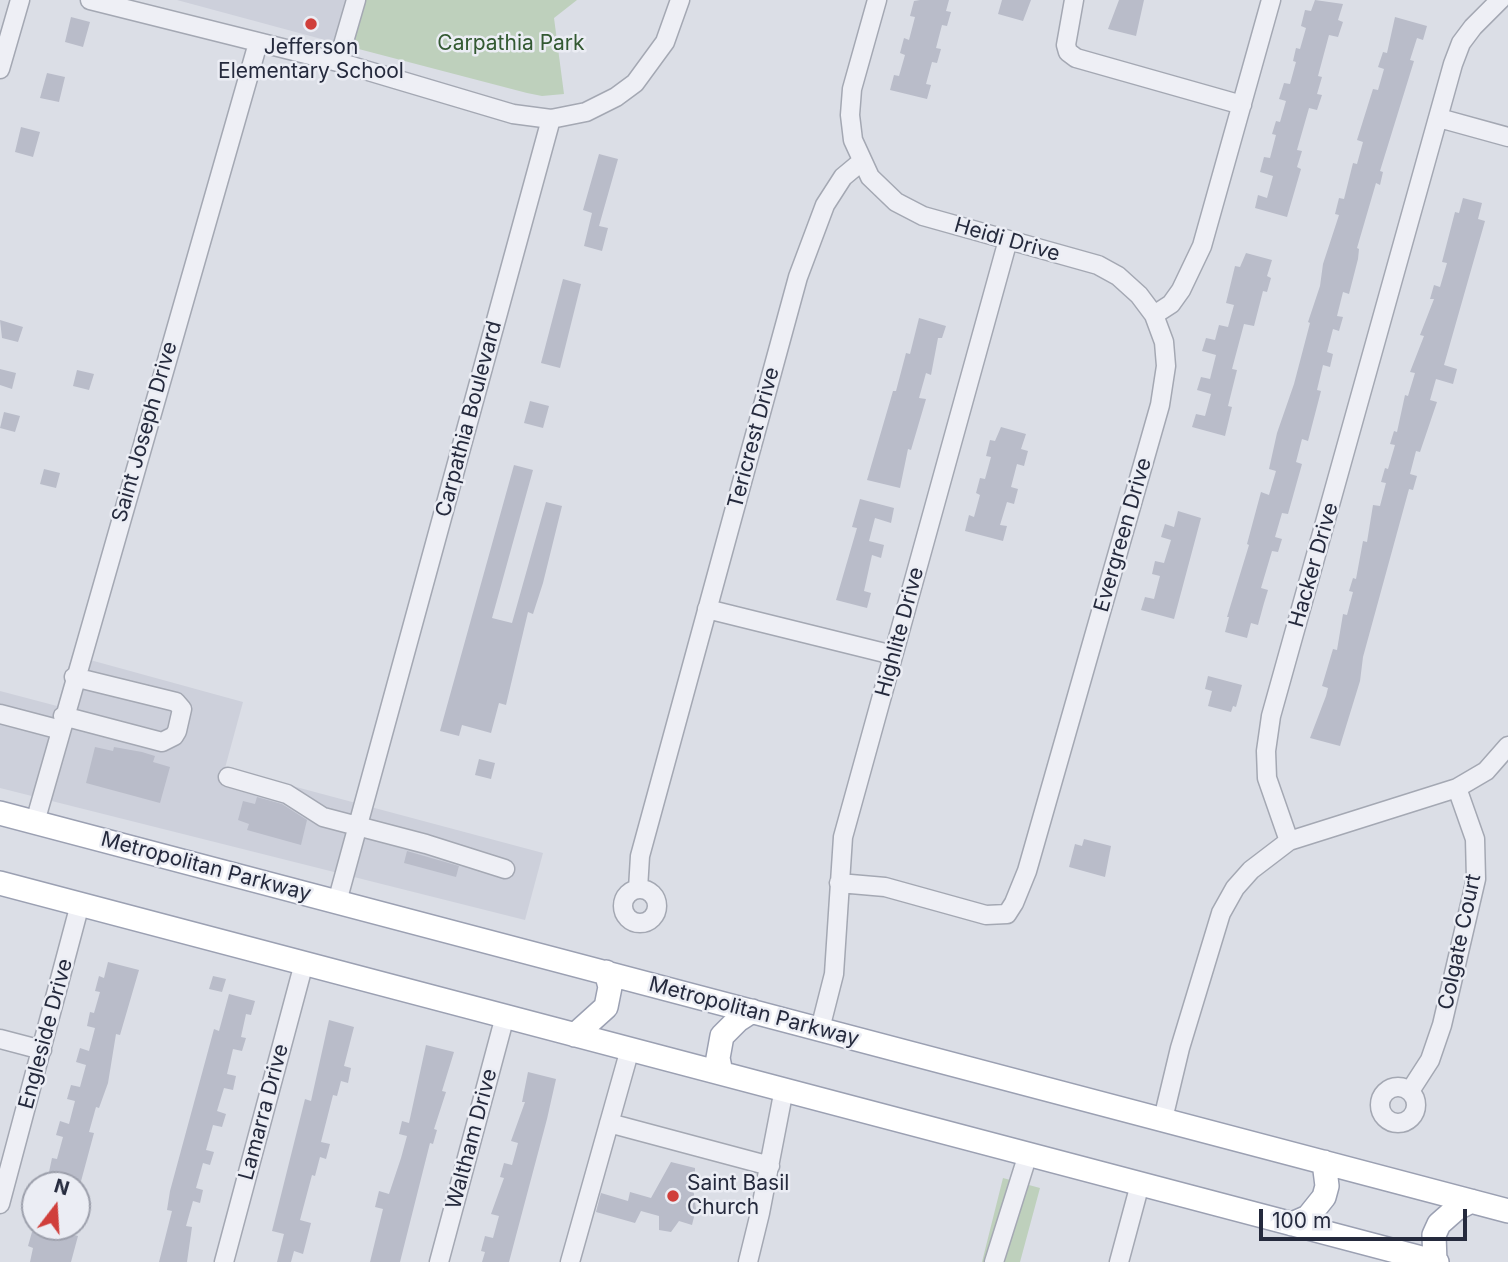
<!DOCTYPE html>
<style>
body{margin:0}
#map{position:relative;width:1508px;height:1262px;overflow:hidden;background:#dbdee6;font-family:Inter,sans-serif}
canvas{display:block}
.north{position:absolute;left:21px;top:1171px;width:70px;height:70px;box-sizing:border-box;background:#ebedf4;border:2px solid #9c9fab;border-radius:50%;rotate:17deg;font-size:19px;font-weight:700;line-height:28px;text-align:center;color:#252a3d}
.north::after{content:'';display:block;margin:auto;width:24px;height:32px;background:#d03f3b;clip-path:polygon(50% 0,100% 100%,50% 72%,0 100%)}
.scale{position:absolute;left:1259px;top:1209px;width:208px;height:32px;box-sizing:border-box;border:4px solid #252a3d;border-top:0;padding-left:9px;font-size:21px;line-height:24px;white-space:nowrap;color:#252a3d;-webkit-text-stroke:5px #ebedf4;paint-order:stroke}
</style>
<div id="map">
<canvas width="1508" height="1262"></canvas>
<div class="north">N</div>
<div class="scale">100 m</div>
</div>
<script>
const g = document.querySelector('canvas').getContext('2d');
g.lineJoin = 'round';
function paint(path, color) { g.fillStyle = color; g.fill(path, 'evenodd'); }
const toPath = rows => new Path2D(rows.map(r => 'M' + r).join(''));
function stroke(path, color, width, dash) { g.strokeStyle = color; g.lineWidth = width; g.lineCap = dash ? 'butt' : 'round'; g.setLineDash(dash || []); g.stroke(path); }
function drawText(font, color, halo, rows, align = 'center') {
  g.font = font + ' Inter,sans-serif'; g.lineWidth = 5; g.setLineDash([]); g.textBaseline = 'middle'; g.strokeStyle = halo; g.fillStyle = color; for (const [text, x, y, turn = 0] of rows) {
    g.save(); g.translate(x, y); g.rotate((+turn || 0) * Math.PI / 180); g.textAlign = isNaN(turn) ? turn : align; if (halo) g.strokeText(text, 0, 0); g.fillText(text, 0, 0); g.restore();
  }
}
const built = toPath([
 [177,0,366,0,351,47],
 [72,655,243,702,225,768,543,853,525,920,0,788,0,691,57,706]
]);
const green = toPath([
 [366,0,577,0,554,18,564,94,542,96,527,93,351,47],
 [1003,1178,1040,1188,1020,1262,982,1262]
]);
const building = toPath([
 [920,0,949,0,946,11,951,12,947,26,942,25,936,48,941,49,937,63,932,62,926,84,931,85,927,99,890,90,894,75,899,76,905,55,900,53,904,38,909,40,915,17,910,16,914,1],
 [1002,0,1031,0,1023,21,998,14],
 [1119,0,1144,0,1136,36,1108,29],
 [1315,0,1343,4,1338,20,1343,22,1338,37,1329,35,1318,76,1322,77,1317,94,1322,95,1317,110,1309,108,1297,150,1302,151,1297,167,1301,169,1287,217,1255,208,1258,195,1267,198,1273,176,1260,172,1264,157,1270,158,1276,135,1272,134,1276,121,1280,122,1286,101,1279,99,1284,83,1290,84,1296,62,1293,61,1296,48,1300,49,1306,28,1301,26,1305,10,1311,11],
 [71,17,90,22,83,47,65,42],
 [1395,17,1427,26,1423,40,1417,38,1410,60,1414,61,1380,171,1383,172,1380,185,1376,183,1357,248,1359,249,1358,259,1349,294,1343,292,1337,316,1343,317,1339,331,1333,329,1327,352,1333,354,1330,367,1323,365,1317,390,1321,391,1308,441,1302,439,1296,462,1302,464,1288,514,1282,513,1275,537,1282,539,1278,552,1272,551,1261,588,1268,590,1264,603,1258,625,1251,623,1247,638,1225,632,1229,617,1227,617,1249,545,1247,544,1261,492,1269,495,1276,471,1269,469,1277,433,1294,384,1310,323,1308,322,1320,286,1323,264,1339,215,1335,214,1339,198,1344,199,1353,163,1357,164,1363,142,1357,140,1373,89,1378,90,1384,69,1378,67,1383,52,1387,53],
 [47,73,65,77,59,102,40,98],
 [21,127,40,132,33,157,15,152],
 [599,154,618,159,599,226,608,228,602,251,584,246,592,213,583,210],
 [1463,198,1482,203,1478,219,1485,221,1444,365,1457,369,1453,384,1436,379,1430,400,1437,402,1420,452,1416,451,1410,474,1417,476,1413,490,1409,489,1363,657,1360,681,1340,746,1310,738,1326,696,1328,688,1322,686,1333,649,1337,650,1343,614,1347,615,1353,592,1349,591,1353,578,1356,579,1363,541,1367,542,1373,505,1380,506,1386,483,1381,482,1385,468,1388,469,1395,445,1390,444,1394,431,1397,432,1405,395,1408,396,1415,373,1410,372,1424,336,1420,335,1434,299,1430,299,1434,285,1440,287,1447,263,1442,262,1455,212,1459,213],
 [1246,253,1272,260,1267,276,1271,278,1267,292,1263,291,1254,326,1244,324,1232,369,1237,370,1228,406,1232,407,1225,436,1192,427,1196,414,1205,416,1211,394,1197,390,1201,377,1210,379,1216,355,1202,351,1206,338,1215,340,1219,325,1228,327,1234,305,1226,303,1235,266,1240,267],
 [563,279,581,284,560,368,541,363],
 [919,318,946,326,942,338,938,338,931,375,926,373,919,398,926,399,911,450,908,449,900,488,867,480,893,391,896,391,906,353,910,354],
 [0,320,23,327,18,342,2,338],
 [0,369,16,373,12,389,0,385],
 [77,370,94,374,89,390,73,386],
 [530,401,549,406,543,428,524,423],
 [4,412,20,416,15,432,0,428],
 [1001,427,1026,434,1021,449,1028,451,1024,466,1017,464,1011,487,1018,489,1014,504,1007,502,1000,525,1007,526,1003,541,965,531,969,515,974,517,980,495,976,493,980,478,985,479,991,457,986,456,990,440,995,441],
 [514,465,533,470,492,618,512,623,546,502,562,506,543,583,533,614,528,612,506,705,499,703,491,733,462,725,459,736,440,731],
 [44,469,60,473,56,488,40,484],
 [860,499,894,508,891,523,875,518,869,541,884,545,881,558,872,555,864,591,871,593,867,608,836,600,857,528,852,527],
 [1178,511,1201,518,1174,619,1141,610,1145,597,1154,599,1160,576,1152,574,1155,561,1164,563,1171,540,1161,537,1165,524,1174,527],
 [1208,676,1242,685,1236,707,1233,706,1231,712,1208,706,1212,691,1205,689],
 [95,747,113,751,114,747,142,752,155,756,153,762,170,767,160,803,86,783],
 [479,759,495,763,491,779,475,775],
 [257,797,282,804,307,820,301,845,247,830,249,824,238,820,243,801,255,804],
 [1084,839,1111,846,1105,877,1069,867,1075,844,1082,846],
 [407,851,459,866,456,877,404,863],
 [108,962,139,970,120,1035,116,1034,108,1083,99,1108,96,1107,89,1132,94,1133,80,1185,52,1185,55,1174,49,1172,52,1158,57,1159,63,1137,56,1135,60,1121,69,1124,75,1101,67,1099,71,1085,80,1087,86,1065,76,1062,80,1048,89,1051,95,1028,87,1026,90,1012,94,1013,100,992,95,991,99,976,104,978],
 [213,976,226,979,222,992,209,989],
 [229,994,255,1001,251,1015,246,1014,241,1037,246,1038,242,1051,233,1049,227,1074,236,1076,233,1090,224,1088,217,1111,226,1114,222,1127,213,1125,206,1150,214,1152,210,1165,203,1163,196,1188,203,1190,200,1203,193,1201,186,1226,192,1227,187,1262,159,1262,172,1211,167,1210,170,1191,214,1029,219,1031],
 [329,1020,354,1027,344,1066,351,1068,348,1083,341,1081,337,1096,333,1095,321,1142,330,1144,326,1159,320,1157,315,1176,312,1175,300,1220,311,1223,303,1254,294,1251,291,1262,277,1262,284,1234,272,1231,305,1099,311,1101],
 [426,1045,454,1052,442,1091,446,1092,434,1129,437,1130,433,1144,430,1143,400,1262,370,1262,383,1209,375,1207,379,1191,389,1194,401,1158,407,1136,399,1134,402,1121,409,1123],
 [528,1072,556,1079,547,1119,509,1262,482,1262,485,1252,481,1251,485,1236,493,1238,499,1216,491,1214,504,1178,500,1177,504,1163,512,1165,518,1143,511,1141,525,1102,522,1102],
 [671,1162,695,1168,695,1176,692,1180,696,1209,692,1225,679,1221,671,1232,659,1230,659,1216,641,1211,635,1223,596,1212,601,1193,628,1201,630,1192,651,1198],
 [38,1227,68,1227,66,1233,78,1236,71,1262,30,1262,33,1248,28,1246,32,1232,37,1233]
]);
const minor = toPath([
 [90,0,338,62,513,114,551,119,586,112,616,97,635,83,665,42,680,0],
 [1074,0,1066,45,1068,52,1076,58,1242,105],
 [338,62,356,0],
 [0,69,20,0],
 [1439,118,1508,137],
 [1154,315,1171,304,1181,290,1202,246,1271,0],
 [707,609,893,655],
 [0,714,61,730],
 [63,716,162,742,174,736,177,731,182,709,176,702,74,677],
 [228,777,287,794,323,817,426,844,505,869],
 [35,822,258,43],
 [1289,841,1267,778,1266,751,1271,716,1453,64,1461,43,1473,27,1500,0],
 [839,883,885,887,986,915,1007,914,1014,903,1027,871,1160,405,1166,366,1164,342,1154,315,1139,295,1118,276,1098,265,923,216,896,202,870,177,853,140,850,115,852,89,877,0],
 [638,889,640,856,798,277,825,205,843,177,861,162],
 '623 906a17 17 0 1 1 34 0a17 17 0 1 1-34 0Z',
 [337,902,551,119],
 [820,1029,834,974,843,837,1008,240],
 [0,1039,42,1050],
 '1380 1105a18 18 0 1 1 36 0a18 18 0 1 1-36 0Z',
 [1410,1091,1430,1060,1442,1025,1476,879,1475,839,1457,788],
 [1163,1119,1180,1048,1221,913,1235,888,1251,870,1289,841,1457,788,1486,771,1508,746],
 [609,1123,770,1166],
 [0,1204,80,904],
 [224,1262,304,963],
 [439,1262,505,1016],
 [570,1262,630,1049],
 [748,1262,760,1213,784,1089],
 [994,1262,1028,1154],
 [1119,1262,1140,1184]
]);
const major = toPath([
 [0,813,1508,1211],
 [0,883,1437,1262],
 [575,1035,606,1007,610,987,606,972],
 [721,1073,718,1058,722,1036,738,1020,752,1011],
 [1292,1224,1308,1217,1324,1197,1327,1186,1324,1162],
 [1435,1262,1434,1235,1439,1224,1456,1209,1471,1201]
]);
const markers = [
 [311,24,7,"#d03f3b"],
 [673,1196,7,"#d03f3b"]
];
const parkNames = [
 ["Carpathia Park",511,44]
];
const poiNames = [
 ["Jefferson",311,48],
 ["Elementary School",311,72],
 ["Saint Basil",687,1184,"left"],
 ["Church",687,1208,"left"]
];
const streetNames = [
 ["Heidi Drive",1007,240,16],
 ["Carpathia Boulevard",469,419,-75],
 ["Saint Joseph Drive",145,432,-74],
 ["Tericrest Drive",754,438,-75],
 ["Evergreen Drive",1123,535,-74],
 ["Hacker Drive",1314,565,-74],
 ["Highlite Drive",900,632,-75],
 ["Metropolitan Parkway",206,867,15],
 ["Colgate Court",1460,942,-78],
 ["Metropolitan Parkway",754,1012,15],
 ["Engleside Drive",46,1034,-75],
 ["Lamarra Drive",264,1112,-75],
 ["Waltham Drive",472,1139,-75]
];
paint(built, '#cdd0db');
paint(green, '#bed0bc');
paint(building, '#b9bcc9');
stroke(minor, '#a4a8b3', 21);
stroke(major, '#9ba0b2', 26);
stroke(minor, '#eeeff5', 18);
stroke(major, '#fff', 23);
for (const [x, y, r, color] of markers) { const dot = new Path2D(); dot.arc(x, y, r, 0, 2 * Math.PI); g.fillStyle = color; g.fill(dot); stroke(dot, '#ebedf4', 2.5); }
drawText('21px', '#335932', '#ebedf4', parkNames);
drawText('21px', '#252a3d', '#ebedf4', poiNames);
drawText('21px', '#252a3d', '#ebedf4', streetNames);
</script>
